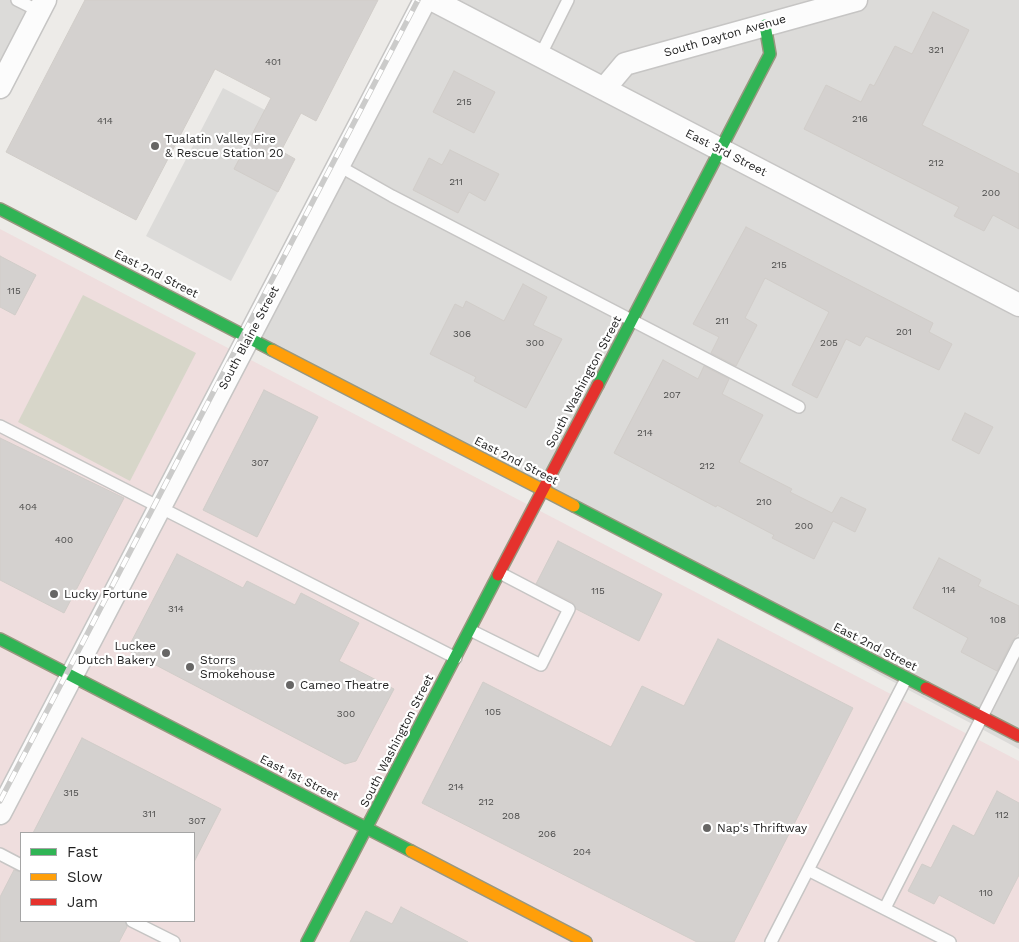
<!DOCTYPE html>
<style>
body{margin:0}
#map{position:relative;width:1019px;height:942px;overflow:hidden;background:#edebe8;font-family:"Work Sans",sans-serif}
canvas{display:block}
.legend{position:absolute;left:20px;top:832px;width:175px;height:90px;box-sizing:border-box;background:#fff;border:1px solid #a5a5a5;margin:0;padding:6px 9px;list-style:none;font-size:15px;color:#1f1f1f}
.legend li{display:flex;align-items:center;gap:10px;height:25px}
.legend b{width:25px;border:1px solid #a5a5a5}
</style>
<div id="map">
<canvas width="1019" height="942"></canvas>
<ul class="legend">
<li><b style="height:6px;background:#30b455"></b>Fast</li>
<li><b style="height:6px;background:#ff9f0a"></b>Slow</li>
<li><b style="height:6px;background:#e5322d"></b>Jam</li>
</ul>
</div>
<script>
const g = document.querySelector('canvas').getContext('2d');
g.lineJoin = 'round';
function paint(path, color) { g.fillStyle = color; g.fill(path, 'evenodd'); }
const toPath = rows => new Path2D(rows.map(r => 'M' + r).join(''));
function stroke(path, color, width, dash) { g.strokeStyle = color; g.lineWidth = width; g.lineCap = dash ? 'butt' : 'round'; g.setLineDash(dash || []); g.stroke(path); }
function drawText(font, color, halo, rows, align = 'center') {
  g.font = font + ' "Work Sans",sans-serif'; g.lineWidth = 4.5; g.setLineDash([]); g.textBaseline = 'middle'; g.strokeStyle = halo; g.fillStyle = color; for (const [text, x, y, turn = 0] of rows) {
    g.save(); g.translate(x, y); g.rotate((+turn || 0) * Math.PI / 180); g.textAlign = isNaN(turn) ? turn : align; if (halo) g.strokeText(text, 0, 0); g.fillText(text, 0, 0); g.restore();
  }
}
const residential = toPath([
 [0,0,45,0,0,86],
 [421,0,1019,0,1019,749,250,338],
 [223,88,265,110,278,192,231,281,146,236]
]);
const commercial = toPath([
 [0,229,1019,761,1019,942,0,942],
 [21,833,194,833,194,921,21,921]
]);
const construction = toPath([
 [83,295,196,353,130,481,18,422]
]);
const building = toPath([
 [85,0,378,0,316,121,301,113,281,151,295,159,278,192,234,169,271,98,215,69,136,220,6,152,85,0],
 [933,12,969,30,922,125,1019,174,1019,229,993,215,984,231,954,216,959,207,804,129,826,85,861,102,870,84,874,86,895,46,912,54,933,12],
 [454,71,495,92,474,133,433,112,454,71],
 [450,150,499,174,485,201,469,192,458,213,413,190,429,158,442,165,450,150],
 [746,227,933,323,929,332,952,344,939,370,866,336,860,346,846,339,817,398,792,385,829,312,765,278,745,318,757,325,736,366,711,353,719,337,693,324,746,227],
 [0,256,36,275,15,315,0,307,0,256],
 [523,284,547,297,533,325,562,339,526,408,474,381,476,377,430,354,455,304,463,308,466,301,504,321,523,284],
 [663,360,698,379,704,366,729,379,722,394,763,415,739,462,792,489,790,492,832,513,841,497,866,509,855,532,833,521,814,559,772,538,774,535,717,505,716,507,614,453,663,360],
 [264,390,318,417,257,537,203,510,264,390],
 [965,413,993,427,979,454,952,440,965,413],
 [0,438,124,498,64,613,0,580,0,438],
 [558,541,662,594,639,641,576,609,572,602,536,584,558,541],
 [177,554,243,588,247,581,295,605,301,593,359,623,339,661,394,689,356,761,345,764,127,650,177,554],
 [939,558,981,580,978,586,1019,606,1019,633,1012,641,997,671,961,652,968,638,913,608,939,558],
 [718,639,853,708,734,942,697,942,422,803,483,682,611,747,642,686,684,706,718,639],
 [82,738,221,809,194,862,194,833,33,833,82,738],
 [997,791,1019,803,1019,875,994,924,939,895,934,904,908,891,922,864,931,868,953,825,974,836,997,791],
 [14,870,21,872,21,921,125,921,127,927,119,942,0,942,0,897,14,870],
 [401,907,468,942,350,942,366,911,392,924,401,907]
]);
const lane = toPath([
 [17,0,39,11],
 [540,56,568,0],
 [339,166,392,196,799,407],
 [0,426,456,658],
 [470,630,541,665,569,609,500,573],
 [0,854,21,865],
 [808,870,950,942],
 [885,908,1019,644],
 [132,921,174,942],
 [771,942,906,679]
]);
const street = toPath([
 [433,0,1019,305],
 [0,87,45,0],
 [604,89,625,64,856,0],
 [0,813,425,0]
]);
const fast = toPath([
 [0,209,272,350],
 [598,385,770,54,765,25],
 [574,506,926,688],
 [0,639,411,851],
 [307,942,498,575]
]);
const slow = toPath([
 [272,350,574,506],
 [411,851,586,942]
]);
const jam = toPath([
 [498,575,598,385],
 [926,688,1019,736]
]);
const rail = toPath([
 [0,801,418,0]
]);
const markers = [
 [155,146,5,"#676665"],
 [54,594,5,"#676665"],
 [166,653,5,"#676665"],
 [190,667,5,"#676665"],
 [290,685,5,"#676665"],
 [707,828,5,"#676665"]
];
const numberNames = [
 ["321",936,50],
 ["401",273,62],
 ["215",464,102],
 ["216",860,119],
 ["414",105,121],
 ["212",936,163],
 ["211",456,182],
 ["200",991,193],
 ["215",779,265],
 ["115",14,291],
 ["211",722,321],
 ["201",904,332],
 ["306",462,334],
 ["300",535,343],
 ["205",829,343],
 ["207",672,395],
 ["214",645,433],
 ["307",260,463],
 ["212",707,466],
 ["210",764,502],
 ["404",28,507],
 ["200",804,526],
 ["400",64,540],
 ["114",949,590],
 ["115",598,591],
 ["314",176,609],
 ["108",998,620],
 ["105",493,712],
 ["300",346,714],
 ["214",456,787],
 ["315",71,793],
 ["212",486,802],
 ["311",149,814],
 ["112",1002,815],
 ["208",511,816],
 ["307",197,821],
 ["206",547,834],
 ["204",582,852],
 ["110",986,893]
];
const streetNames = [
 ["South Dayton Avenue",725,36,-16],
 ["East 3rd Street",726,153,27],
 ["East 2nd Street",156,274,27],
 ["South Blaine Street",249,338,-62],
 ["South Washington Street",584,382,-62],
 ["East 2nd Street",516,461,27],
 ["East 2nd Street",875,647,27],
 ["South Washington Street",397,741,-63],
 ["East 1st Street",299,778,27]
];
const poiNames = [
 ["Tualatin Valley Fire",165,139],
 ["& Rescue Station 20",165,153],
 ["Lucky Fortune",64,594],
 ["Luckee",156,646,"right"],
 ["Dutch Bakery",156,660,"right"],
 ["Storrs",200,660],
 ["Smokehouse",200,674],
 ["Cameo Theatre",300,685],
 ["Nap's Thriftway",717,828]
];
paint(residential, '#dcdbd9');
paint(commercial, '#efdede');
paint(construction, '#d7d6c9');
paint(building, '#d4d1cf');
stroke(building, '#d1cdc9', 1);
stroke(lane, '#c6c5c4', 14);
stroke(street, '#c6c5c4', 25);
stroke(fast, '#98977f', 14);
stroke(slow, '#98977f', 14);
stroke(jam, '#98977f', 14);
stroke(lane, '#fcfcfc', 11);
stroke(street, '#fcfcfc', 22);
stroke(fast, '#30b455', 11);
stroke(slow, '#ff9f0a', 11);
stroke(jam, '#e5322d', 11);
stroke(rail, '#cbcbca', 5.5);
stroke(rail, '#fff', 4, [11]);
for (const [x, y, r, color] of markers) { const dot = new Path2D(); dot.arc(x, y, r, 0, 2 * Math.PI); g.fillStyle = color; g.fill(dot); stroke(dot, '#fff', 2); }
drawText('10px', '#4c4c4b', null, numberNames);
drawText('12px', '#1f1f1f', '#fff', streetNames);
drawText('12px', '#1f1f1f', '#fff', poiNames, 'left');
</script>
